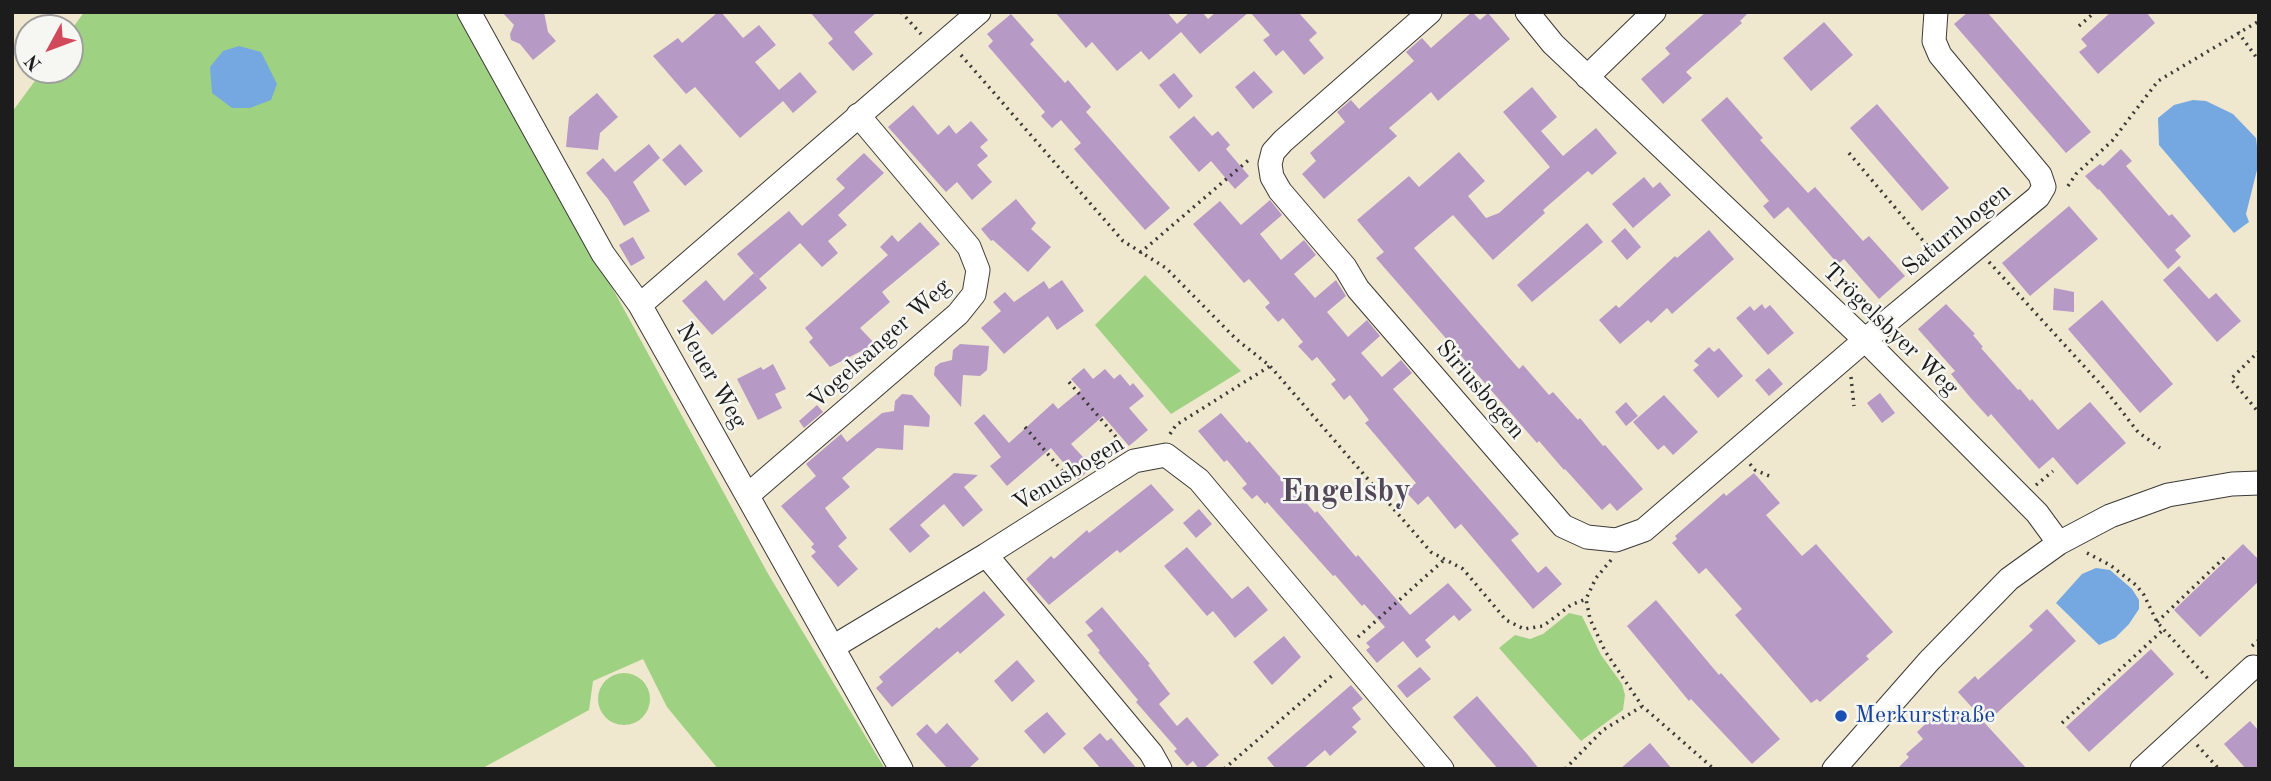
<!DOCTYPE html>
<meta charset="utf-8">
<style>
body{margin:0}
#map{position:relative;width:2271px;height:781px;overflow:hidden;background:#f0e7cf;font-family:"Old Standard TT",serif}
canvas{display:block}
.frame{position:absolute;inset:0;border:14px solid #1c1c1c;pointer-events:none}
.north{position:absolute;left:14px;top:14px;width:70px;height:70px;box-sizing:border-box;background:#f6f6f2;border:2px solid #9f9f9c;border-radius:50%;rotate:229deg;font-size:19px;font-weight:700;line-height:28px;text-align:center;color:#1c1c1c}
.north::after{content:'';display:block;margin:auto;width:24px;height:32px;background:#d1495b;clip-path:polygon(50% 0,100% 100%,50% 72%,0 100%)}
</style>
<div id="map">
<canvas width="2271" height="781"></canvas>
<div class="frame"></div>
<div class="north">N</div>
</div>
<script>
const g = document.querySelector('canvas').getContext('2d');
g.lineJoin = 'round';
function paint(path, color) { g.fillStyle = color; g.fill(path, 'evenodd'); }
const toPath = rows => new Path2D(rows.map(r => 'M' + r).join(''));
function stroke(path, color, width, dash) { g.strokeStyle = color; g.lineWidth = width; g.lineCap = dash ? 'butt' : 'round'; g.setLineDash(dash || []); g.stroke(path); }
function drawText(font, color, halo, rows, align = 'center') {
  g.font = font + ' "Old Standard TT",serif'; g.lineWidth = 5; g.setLineDash([]); g.textBaseline = 'middle'; g.strokeStyle = halo; g.fillStyle = color; for (const [text, x, y, turn = 0] of rows) {
    g.save(); g.translate(x, y); g.rotate((+turn || 0) * Math.PI / 180); g.textAlign = isNaN(turn) ? turn : align; if (halo) g.strokeText(text, 0, 0); g.fillText(text, 0, 0); g.restore();
  }
}
const green = toPath([
 [84,12,462,12,767,572,885,769,718,769,667,707,643,659,593,681,589,710,481,769,12,769,12,112,43,70,70,70,70,32],
 [1145,275,1241,371,1171,414,1095,325],
 [1569,613,1582,616,1601,655,1622,684,1625,695,1623,710,1581,741,1499,648,1515,635,1530,639,1543,634],
 '598 699a26 26 0 1 1 52 0a26 26 0 1 1-52 0Z'
]);
const water = toPath([
 [239,46,261,52,277,84,271,100,250,108,232,108,212,93,210,67,223,51],
 [2193,100,2206,101,2233,114,2256,138,2259,162,2246,214,2249,222,2234,233,2159,145,2158,118,2174,105],
 [2096,568,2110,570,2132,589,2139,600,2139,609,2129,624,2115,638,2099,645,2056,603,2082,574]
]);
const building = toPath([
 [502,12,544,12,548,32,556,41,533,60,520,44,511,40,510,34,514,25],
 [718,12,721,12,743,38,759,25,776,45,755,62,779,90,800,72,817,92,793,113,783,101,740,138,695,87,686,94,653,56,678,38,682,43],
 [810,12,877,12,854,32,873,54,853,71,828,43,833,39],
 [1055,12,1167,12,1177,24,1190,12,1202,12,1208,19,1216,12,1249,12,1200,54,1181,32,1149,60,1141,51,1117,71,1092,42,1086,48],
 [1250,12,1298,12,1317,33,1309,40,1324,58,1304,75,1283,50,1276,56,1263,40,1270,35],
 [1472,12,1480,20,1488,13,1510,39,1438,101,1431,92,1409,111,1389,128,1397,136,1324,199,1302,174,1316,161,1310,153,1345,122,1337,112,1351,100,1359,109,1414,61,1406,52,1422,38,1431,48],
 [1706,12,1749,12,1740,21,1742,23,1686,72,1692,78,1663,104,1641,79,1670,54,1665,48],
 [1968,12,1987,12,2091,132,2066,153,1954,24],
 [2111,12,2146,12,2155,23,2098,74,2079,52,2087,46,2081,39],
 [1011,14,1034,40,1030,44,1065,83,1068,80,1091,107,1086,112,1170,208,1145,230,1074,149,1081,143,1061,120,1052,128,1041,116,1045,112,988,46,993,41,987,34],
 [1824,22,1853,55,1811,91,1783,58],
 [1254,71,1273,92,1253,109,1235,87],
 [1174,73,1193,96,1179,109,1159,85],
 [1532,87,1557,117,1541,131,1563,156,1596,128,1617,153,1592,175,1588,171,1543,210,1545,213,1493,260,1453,215,1414,248,1519,369,1523,365,1549,395,1553,392,1578,420,1580,418,1603,446,1605,445,1643,489,1617,511,1610,503,1602,510,1565,469,1564,470,1539,441,1537,443,1376,258,1384,252,1357,220,1409,176,1419,187,1459,152,1485,181,1468,196,1486,218,1499,213,1550,167,1503,112],
 [597,93,618,117,600,133,598,150,566,147,569,117],
 [1727,97,1763,138,1760,140,1808,193,1815,187,1863,241,1869,236,1905,276,1879,299,1844,259,1838,264,1788,207,1774,219,1763,206,1769,201,1701,120],
 [1877,104,1949,188,1922,211,1850,128],
 [913,105,938,135,949,125,956,134,971,121,988,140,980,147,988,156,977,165,992,182,972,200,957,182,946,192,888,127],
 [1194,116,1212,136,1218,131,1230,145,1226,149,1249,176,1235,189,1211,161,1199,172,1169,137],
 [649,144,660,158,633,182,650,211,624,226,608,199,586,173,603,158,615,172],
 [680,144,703,171,685,186,662,160],
 [2121,149,2132,161,2126,166,2169,216,2172,214,2191,236,2175,250,2181,257,2168,269,2099,189,2098,190,2085,176,2100,164,2103,166],
 [864,153,884,173,838,215,847,225,828,241,838,253,822,267,800,243,759,279,737,254,789,211,802,226,845,188,836,179],
 [1644,177,1653,188,1660,182,1671,195,1633,228,1612,204],
 [1016,199,1036,223,1031,229,1051,247,1028,272,993,240,991,241,981,229],
 [1270,200,1282,215,1260,234,1281,260,1304,240,1316,255,1294,274,1315,298,1336,280,1346,296,1327,312,1348,337,1367,320,1380,336,1361,353,1382,377,1401,360,1412,373,1393,389,1519,534,1511,540,1538,573,1546,566,1562,584,1533,609,1461,524,1455,529,1428,496,1418,505,1406,492,1416,483,1365,423,1369,420,1350,395,1344,400,1331,384,1336,380,1317,357,1312,361,1298,346,1303,342,1283,318,1278,322,1265,307,1270,303,1249,279,1244,283,1193,224,1220,201,1241,225],
 [2069,206,2098,239,2030,296,2002,263],
 [920,222,940,244,882,292,890,302,860,328,875,344,830,367,809,342,813,338,805,328,888,255,880,247,892,235,898,242],
 [1587,223,1603,242,1532,302,1517,285],
 [1625,228,1641,247,1627,260,1611,241],
 [1709,230,1734,259,1672,314,1667,308,1651,323,1648,320,1620,344,1599,320,1616,305,1619,308,1675,256,1677,258],
 [633,237,645,258,631,266,619,245],
 [2179,266,2209,299,2216,293,2241,321,2217,342,2163,280],
 [754,273,767,288,712,335,682,301,706,280,724,301],
 [1062,280,1084,311,1057,330,1048,316,1004,354,981,328,1001,311,993,302,1005,292,1014,302,1044,281,1049,289],
 [2054,288,2074,292,2074,312,2053,310],
 [2102,300,2173,384,2140,413,2068,329],
 [1762,304,1765,309,1770,305,1794,333,1768,355,1736,318,1750,306,1754,311],
 [1946,304,1975,334,1973,335,1983,347,1981,348,2018,390,2020,389,2030,401,2032,399,2058,430,2090,402,2126,443,2077,485,2053,457,2039,469,1991,414,1988,417,1969,396,1951,374,1955,371,1918,329],
 [960,344,989,346,987,370,980,376,963,375,961,407,934,375,935,367,940,363,952,360,953,350],
 [1709,347,1714,352,1719,348,1743,376,1718,398,1693,370,1699,365,1694,361],
 [773,364,786,389,775,394,782,408,758,420,737,379,761,367,763,370],
 [1084,368,1093,379,1105,369,1114,379,1120,374,1130,386,1133,383,1144,396,1129,408,1148,430,1129,446,1103,416,1071,444,1092,467,1078,480,1051,448,1007,486,990,466,1001,457,974,423,984,414,1009,443,1053,403,1058,409,1081,390,1071,379],
 [1769,368,1783,384,1769,396,1755,380],
 [1880,393,1895,413,1882,423,1867,403],
 [902,394,912,395,930,416,929,427,904,425,903,450,877,448,842,478,850,487,825,508,847,538,838,546,858,569,838,587,811,556,816,552,811,547,814,544,781,506,816,476,806,464,841,434,847,442,882,413,894,411,895,401],
 [1664,395,1698,432,1673,455,1664,445,1658,450,1633,422],
 [1626,402,1638,416,1626,426,1615,412],
 [817,405,823,412,804,428,799,421],
 [1221,413,1247,443,1249,441,1287,485,1289,483,1315,513,1317,511,1356,557,1358,555,1410,615,1448,583,1472,610,1459,621,1454,615,1425,640,1431,647,1417,658,1403,641,1377,663,1366,650,1370,647,1366,643,1385,627,1364,604,1362,606,1335,575,1333,576,1267,502,1265,504,1257,495,1252,499,1242,488,1247,484,1227,460,1224,462,1198,431],
 [954,473,978,475,964,487,983,510,963,527,944,504,920,525,930,536,910,553,889,529],
 [1754,473,1780,503,1766,515,1802,556,1816,544,1893,632,1866,656,1869,659,1820,702,1817,699,1811,703,1735,615,1742,609,1706,568,1699,574,1672,543,1677,539,1675,536,1724,493,1726,496],
 [1151,484,1174,510,1120,553,1117,550,1049,605,1026,579,1051,556,1054,559,1087,530,1089,533],
 [1199,509,1212,524,1196,538,1183,523],
 [2243,544,2259,560,2259,581,2200,637,2174,610],
 [1187,547,1232,599,1248,586,1268,610,1235,638,1213,611,1207,616,1164,566],
 [984,591,1005,615,960,654,958,651,892,707,876,688,883,682,879,677,937,627,939,629],
 [1656,600,1719,675,1721,673,1780,739,1752,764,1691,699,1689,701,1627,626],
 [1102,607,1150,664,1148,665,1170,694,1159,704,1177,726,1187,717,1219,755,1203,769,1199,769,1193,761,1187,766,1174,751,1177,749,1136,702,1138,700,1098,652,1100,651,1087,635,1093,631,1085,622],
 [2047,609,2076,641,1986,723,1958,692,1975,676,1978,680,2033,630,2029,626],
 [1284,636,1301,657,1272,685,1253,662],
 [2151,649,2174,674,2089,752,2066,727],
 [1017,660,1035,681,1012,702,994,681],
 [1420,667,1431,679,1407,698,1397,686],
 [1351,685,1363,699,1352,708,1361,719,1352,727,1357,732,1330,756,1325,750,1303,769,1276,769,1267,758],
 [1477,696,1528,755,1539,769,1498,769,1453,717],
 [1939,711,1981,719,2027,769,1897,769,1909,757,1906,754,1923,739,1917,732],
 [1047,712,1066,734,1044,754,1024,731],
 [2250,721,2259,731,2259,769,2246,769,2224,744],
 [947,723,979,759,968,769,948,769,916,734,927,724,936,734],
 [1100,733,1107,741,1111,738,1137,769,1101,769,1083,748],
 [1650,743,1672,769,1620,769]
]);
const path = toPath([
 [901,12,921,34],
 [2079,26,2095,12],
 [2238,32,2259,61],
 [961,55,1123,241,1166,268,1236,339,1270,366,1431,552,1463,569,1506,620,1524,629,1543,626,1571,605,1586,599],
 [1849,153,1936,256],
 [2068,186,2076,174,2112,141,2158,81,2259,21],
 [1140,253,1251,158],
 [1989,262,2103,387,2138,432,2160,448],
 [2259,351,2231,379,2259,413],
 [1851,377,1854,406],
 [1069,382,1123,445],
 [1025,427,1069,479],
 [1170,434,1176,425,1270,366],
 [1750,464,1755,470,1772,477],
 [2036,485,2053,471],
 [2087,553,2110,565,2136,585,2144,595,2157,622,2210,681],
 [1611,560,1596,578,1586,599,1590,619,1605,651,1642,706,1714,769],
 [2157,622,2227,555],
 [1358,637,1445,559],
 [2252,646,2259,640],
 [2062,723,2164,629],
 [2197,745,2219,769],
 [1224,769,1335,673],
 [1565,769,1603,730,1641,707]
]);
const minor = toPath([
 [469,12,603,254,640,305,901,769],
 [1430,12,1283,141,1273,152,1270,164,1272,177,1280,191,1345,267,1358,289,1563,526,1587,537,1616,540,1644,530,1865,340,2038,197,2044,187,2040,175,1940,55,1934,41,1936,12],
 [1527,12,1553,44,1865,340,2037,513,2059,543],
 [1587,77,1654,12],
 [640,305,979,12],
 [748,495,958,314,974,294,978,270,969,247,858,115],
 [986,555,1151,753,1160,769],
 [833,647,986,555,1134,461,1166,455,1199,480,1442,769],
 [1834,769,1929,661,2009,579,2059,543,2110,516,2168,495,2232,484,2259,483],
 [2142,769,2253,667]
]);
const markers = [
 [1841,716,7,"#1a4fb4"]
];
const streetNames = [
 ["Saturnbogen",1957,230,-39],
 ["Trögelsbyer Weg",1890,330,44],
 ["Vogelsanger Weg",880,344,-42],
 ["Neuer Weg",711,376,60],
 ["Siriusbogen",1480,390,49],
 ["Venusbogen",1069,474,-31]
];
const transitNames = [
 ["Merkurstraße",1855,716]
];
const districtNames = [
 ["Engelsby",1346,493]
];
paint(green, '#9ed282');
paint(water, '#75a8e1');
paint(building, '#b799c6');
stroke(minor, '#3c3a37', 25);
stroke(path, '#3c3a37', 3.5, [2, 5]);
stroke(minor, '#fff', 23);
for (const [x, y, r, color] of markers) { const dot = new Path2D(); dot.arc(x, y, r, 0, 2 * Math.PI); g.fillStyle = color; g.fill(dot); stroke(dot, '#f6f6f2', 2.5); }
drawText('24px', '#1c1c1c', '#f6f6f2', streetNames);
drawText('24px', '#164399', '#f6f6f2', transitNames, 'left');
drawText('bold 32px', '#524858', '#f6f6f2', districtNames);
</script>
